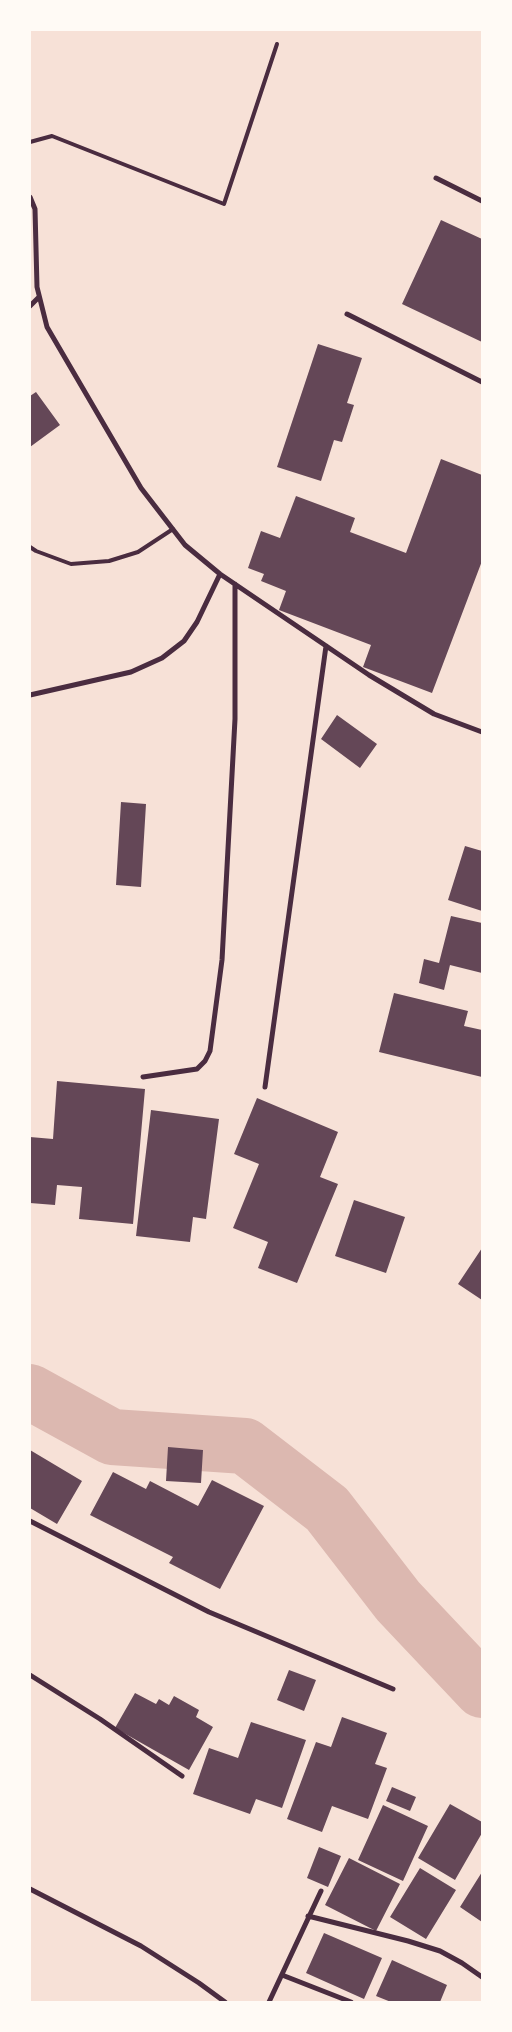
<!DOCTYPE html>
<style>
body{margin:0}
#map{position:relative;width:512px;height:2032px;overflow:hidden;background:#f7e1d7;font-family:"Noto Serif",serif}
canvas{display:block}
.frame{position:absolute;inset:0;border:31px solid #fffaf5;pointer-events:none}
</style>
<div id="map">
<canvas width="512" height="2032"></canvas>
<div class="frame"></div>
</div>
<script>
const g = document.querySelector('canvas').getContext('2d');
g.lineJoin = 'round';
const toPath = rows => new Path2D(rows.map(r => 'M' + r).join(''));
function stroke(path, color, width, dash) { g.strokeStyle = color; g.lineWidth = width; g.lineCap = dash ? 'butt' : 'round'; g.setLineDash(dash || []); g.stroke(path); }
function paint(path, color) { g.fillStyle = color; g.fill(path, 'evenodd'); }
const river = toPath([
 [30,1392,112,1437,245,1446,327,1509,398,1601,482,1690]
]);
const building = toPath([
 [441,220,482,239,482,342,402,304],
 [318,344,362,358,347,403,354,405,342,442,334,440,321,481,277,467],
 [36,392,60,425,30,447,30,396],
 [441,459,482,475,482,561,432,693,363,667,371,645,279,610,286,591,261,581,264,574,248,568,261,531,280,538,296,496,355,518,350,532,406,553],
 [337,715,377,744,360,768,321,739],
 [121,802,146,804,141,887,116,885],
 [465,846,482,851,482,911,448,900],
 [451,916,482,923,482,973,450,965,444,990,419,983,424,959,439,963],
 [394,993,468,1011,464,1026,482,1030,482,1077,379,1052],
 [57,1081,145,1089,133,1224,79,1219,82,1187,57,1185,55,1205,30,1203,30,1137,53,1139],
 [257,1098,338,1132,320,1177,338,1184,297,1283,258,1268,268,1242,233,1228,259,1164,234,1154],
 [151,1110,219,1119,206,1219,193,1217,190,1242,136,1236],
 [354,1200,405,1217,386,1273,335,1256],
 [482,1248,482,1300,458,1284],
 [168,1447,203,1450,201,1483,166,1481],
 [30,1450,82,1481,57,1524,30,1508],
 [113,1472,146,1489,150,1481,198,1506,212,1480,264,1506,220,1589,169,1563,173,1557,90,1515],
 [289,1670,316,1680,304,1711,277,1700],
 [135,1693,156,1704,159,1699,169,1705,174,1696,199,1710,196,1717,213,1727,189,1770,115,1728],
 [342,1717,387,1733,375,1764,387,1768,368,1819,332,1806,322,1832,287,1819,316,1742,331,1747],
 [251,1722,306,1740,282,1808,256,1799,250,1814,193,1794,209,1748,238,1758],
 [392,1787,416,1797,410,1811,386,1801],
 [450,1804,482,1822,482,1833,455,1880,418,1858],
 [383,1805,428,1826,403,1881,358,1860],
 [319,1847,341,1856,328,1887,307,1878],
 [349,1858,400,1884,376,1931,325,1905],
 [420,1868,456,1890,426,1939,390,1917],
 [482,1872,482,1922,460,1907],
 [324,1933,382,1958,364,1999,306,1973],
 [392,1960,447,1985,440,2002,391,2002,376,1996]
]);
const service = toPath([
 [30,142,52,136,224,204,277,44],
 [30,547,36,551,71,564,109,561,138,552,173,529]
]);
const minor = toPath([
 [436,178,482,201],
 [30,197,35,209,37,287,47,327,141,488,185,545,220,574,369,675,434,714,482,732],
 [30,306,39,297],
 [347,314,482,382],
 [30,695,131,672,162,658,184,641,197,622,220,574],
 [143,1077,197,1069,205,1061,210,1051,222,960,235,719,235,584],
 [265,1087,326,646],
 [30,1521,209,1612,393,1689],
 [30,1675,100,1719,182,1776],
 [30,1889,141,1946,199,1983,225,2002],
 [308,1916,408,1941,440,1951,462,1963,482,1977],
 [282,1975,351,2002],
 [269,2002,321,1891]
]);
stroke(river, '#dcb8b0', 56);
paint(building, '#644757');
stroke(service, '#4a2c40', 4);
stroke(minor, '#4a2c40', 5);
</script>
